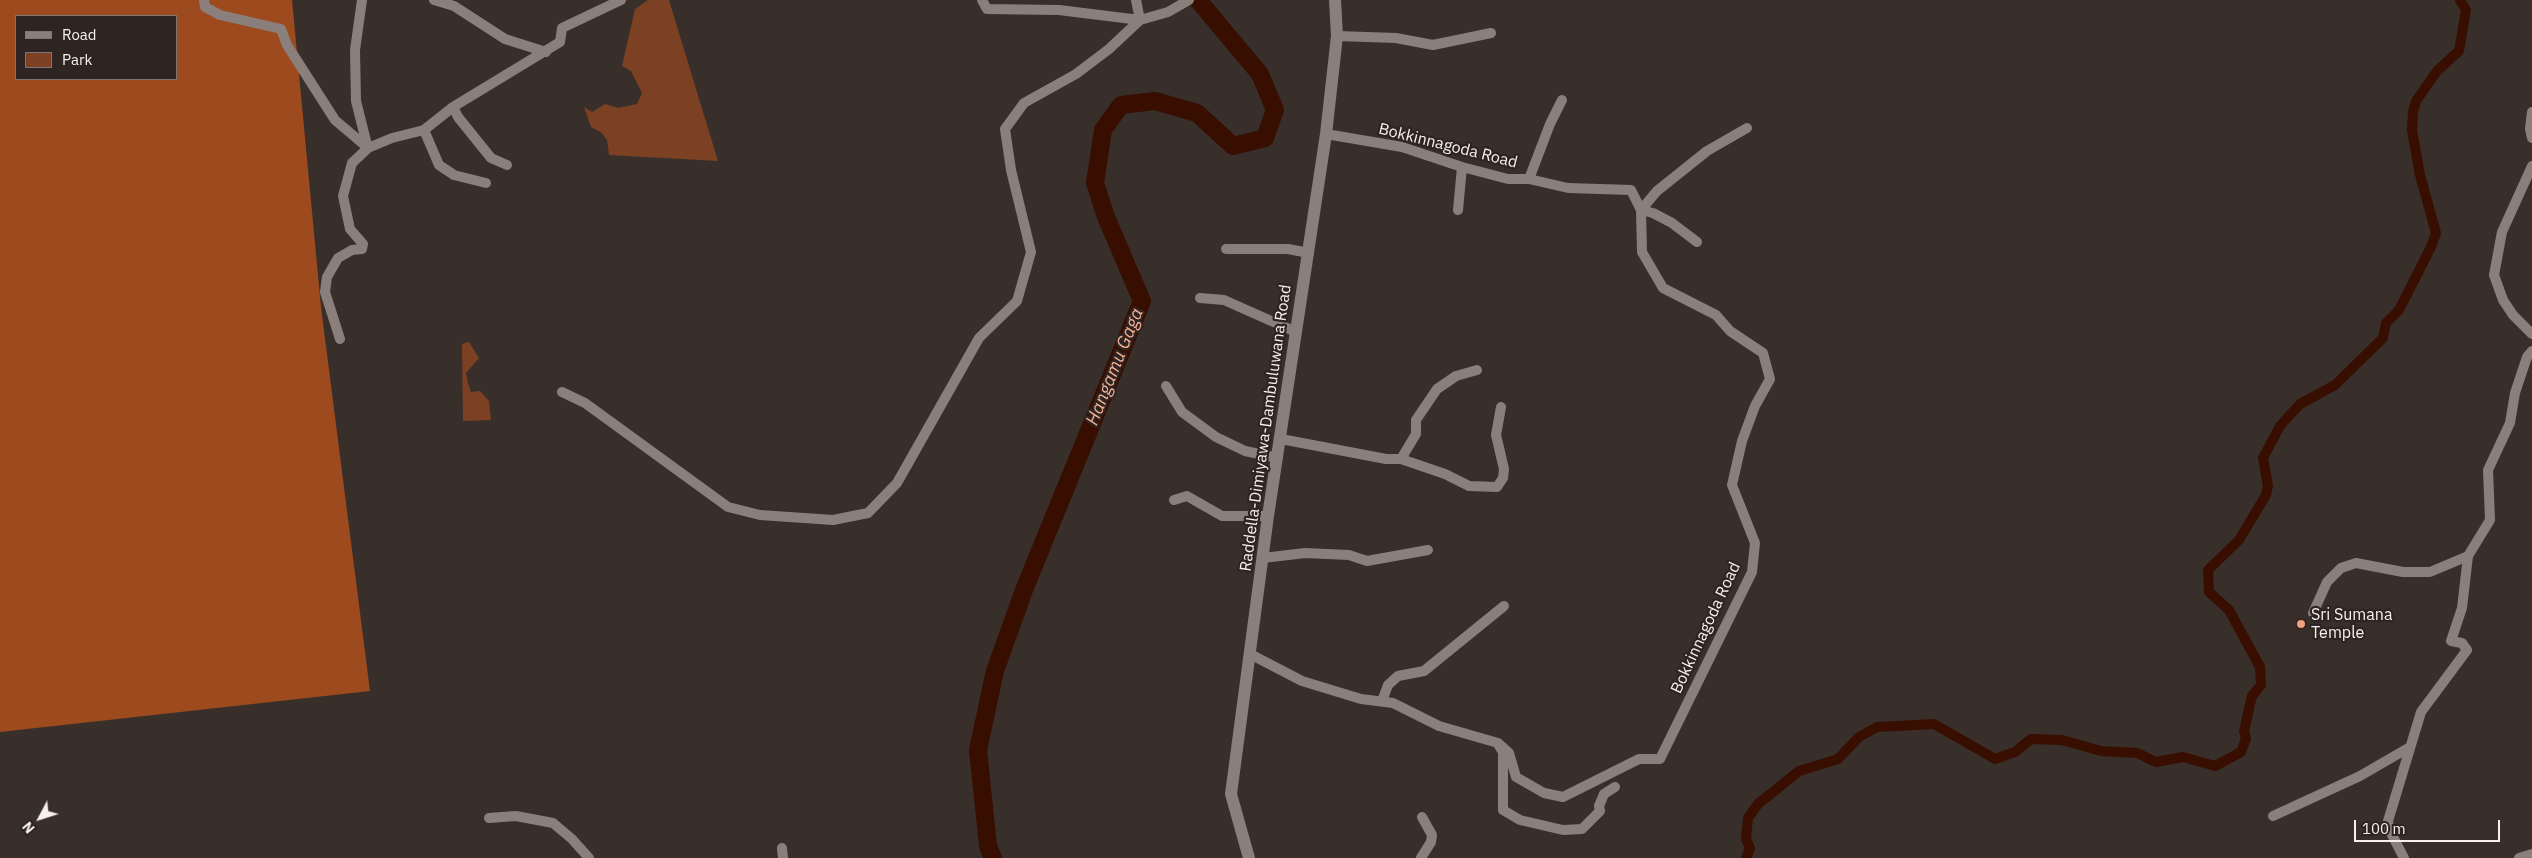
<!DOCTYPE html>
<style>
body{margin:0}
#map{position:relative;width:2532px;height:858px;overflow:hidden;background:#382f2b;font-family:"IBM Plex Sans",sans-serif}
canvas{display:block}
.legend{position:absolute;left:15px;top:15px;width:162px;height:65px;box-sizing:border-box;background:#2e2522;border:1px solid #7e7674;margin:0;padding:6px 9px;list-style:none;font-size:15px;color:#f6f0ee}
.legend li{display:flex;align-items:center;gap:10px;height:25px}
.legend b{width:25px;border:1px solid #7e7674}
.north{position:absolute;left:15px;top:793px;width:50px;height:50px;-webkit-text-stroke:4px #2e2522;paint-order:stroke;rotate:230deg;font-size:14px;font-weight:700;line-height:20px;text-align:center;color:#f6f0ee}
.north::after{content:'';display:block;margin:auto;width:18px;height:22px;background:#f6f0ee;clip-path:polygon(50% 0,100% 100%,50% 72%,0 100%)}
.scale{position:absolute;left:2354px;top:820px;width:146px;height:22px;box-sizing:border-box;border:2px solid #f6f0ee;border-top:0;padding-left:6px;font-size:15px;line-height:18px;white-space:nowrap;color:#f6f0ee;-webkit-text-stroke:4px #2e2522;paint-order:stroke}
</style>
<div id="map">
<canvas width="2532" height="858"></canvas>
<ul class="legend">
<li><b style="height:6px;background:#8a7f7b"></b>Road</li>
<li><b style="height:14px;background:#7c4023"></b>Park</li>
</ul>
<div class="north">N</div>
<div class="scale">100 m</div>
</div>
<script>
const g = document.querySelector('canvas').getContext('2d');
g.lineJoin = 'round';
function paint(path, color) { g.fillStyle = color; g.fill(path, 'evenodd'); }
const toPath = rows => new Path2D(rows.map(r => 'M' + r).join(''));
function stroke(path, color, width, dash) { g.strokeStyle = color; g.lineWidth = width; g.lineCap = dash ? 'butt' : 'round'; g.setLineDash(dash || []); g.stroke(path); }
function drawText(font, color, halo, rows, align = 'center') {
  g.font = font + ' "IBM Plex Sans",sans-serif'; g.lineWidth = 4.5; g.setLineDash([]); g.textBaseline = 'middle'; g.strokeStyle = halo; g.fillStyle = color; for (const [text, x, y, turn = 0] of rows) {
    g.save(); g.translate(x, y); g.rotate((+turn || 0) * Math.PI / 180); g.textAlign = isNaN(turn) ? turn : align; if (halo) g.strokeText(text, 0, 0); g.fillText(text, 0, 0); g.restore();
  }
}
const green = toPath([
 [648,0,669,0,718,161,609,155,607,140,602,133,591,127,584,107,592,112,605,104,618,108,637,104,642,93,631,71,622,66,635,9],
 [469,342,479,358,466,373,468,383,471,392,480,391,489,401,491,420,463,421,462,344]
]);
const forest = toPath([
 [0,0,292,0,321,307,370,691,0,732],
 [16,16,176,16,176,79,16,79]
]);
const canal = toPath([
 [1746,858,1750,848,1746,839,1748,818,1758,804,1799,771,1838,759,1859,737,1877,727,1934,724,1995,759,2015,752,2031,739,2062,740,2101,751,2137,753,2156,762,2183,757,2215,766,2241,752,2246,739,2244,731,2252,696,2261,685,2260,667,2229,610,2209,592,2208,570,2239,540,2266,495,2268,486,2263,458,2280,426,2300,404,2335,385,2383,338,2386,323,2399,310,2431,247,2436,233,2420,175,2412,130,2413,112,2416,101,2437,71,2459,51,2466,10,2460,0]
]);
const river = toPath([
 [993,858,988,846,978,750,995,671,1024,590,1142,301,1106,217,1095,183,1103,130,1121,105,1155,101,1197,113,1233,146,1265,138,1275,110,1260,74,1198,0]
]);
const minor = toPath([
 [204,0,205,7,220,15,281,29,287,45,335,120,368,148],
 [362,0,355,50,356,101,367,145],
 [434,0,454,6,505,39,546,52],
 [982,0,987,9,1059,10,1140,20,1168,12,1189,0],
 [1337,36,1396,38,1433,45,1491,33],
 [453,107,458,117,491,158,507,165],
 [2532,112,2530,129,2532,138],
 [424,130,439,165,454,175,486,183],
 [2532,166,2502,232,2494,275,2503,300,2513,315,2532,334],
 [1529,179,1550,124,1562,100],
 [1458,210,1462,167],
 [1697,242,1672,223,1653,213,1641,210,1657,191,1707,151,1747,128],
 [1226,249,1288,249,1309,253],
 [1200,298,1224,300,1296,332],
 [340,339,325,292,327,277,338,258,352,250,362,249,363,244,350,229,343,196,352,163,368,148,392,138,424,130,453,107,560,42,562,28,621,0],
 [1166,386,1182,412,1216,437,1245,451,1278,458],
 [562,392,585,403,728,507,760,515,833,520,868,513,897,483,979,338,1017,301,1031,252,1011,170,1005,129,1024,103,1076,74,1109,49,1140,20,1136,0],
 [1281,439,1386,459,1401,459,1445,474,1469,486,1497,487,1503,478,1504,469,1496,435,1501,407],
 [1401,459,1416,434,1416,420,1437,389,1456,376,1477,370],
 [1174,500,1187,496,1222,516,1268,516],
 [1263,558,1305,553,1349,555,1367,561,1428,550],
 [2313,613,2327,582,2341,568,2356,563,2403,572,2430,572,2468,556],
 [1250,654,1302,681,1361,699,1393,703,1439,726,1498,743,1509,753,1516,777,1544,793,1563,797,1639,759,1660,759,1752,572,1755,543,1732,485,1742,441,1755,406,1770,379,1763,353,1730,331,1716,315,1663,288,1642,252,1641,210,1631,190,1568,188,1529,179,1508,179,1462,167,1402,147,1326,134],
 [1382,701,1388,685,1398,676,1424,671,1504,606],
 [1498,744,1503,752,1503,810,1520,820,1563,830,1582,829,1600,811,1599,806,1604,794,1615,787],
 [2273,816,2360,776,2410,747],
 [489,818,516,816,553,823,572,839,589,858],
 [782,848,783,858],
 [1421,858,1431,842,1432,835,1422,817],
 [2404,858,2389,829,2388,821,2421,712,2467,650,2462,643,2451,641,2462,608,2468,556,2490,520,2488,470,2510,423,2515,393,2527,357,2532,351],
 [2519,858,2532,854]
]);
const tertiary = toPath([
 [1249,858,1231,794,1268,516,1326,134,1337,36,1335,0]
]);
const markers = [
 [2301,624,5,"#f1a17d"]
];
const streetNames = [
 ["Bokkinnagoda Road",1448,146,14],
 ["Raddella-Dimiyawa-Dambuluwana Road",1266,428,-82],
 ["Bokkinnagoda Road",1706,628,-65]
];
const poiNames = [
 ["Sri Sumana",2311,615],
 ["Temple",2311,633]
];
const waterNames = [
 ["Hangamu Gaga",1115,367,-68]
];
paint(green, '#7c4023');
paint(forest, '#9d4a1f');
stroke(canal, '#380e00', 10);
stroke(river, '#380e00', 18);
stroke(minor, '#8a7f7b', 10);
stroke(tertiary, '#8a7f7b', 12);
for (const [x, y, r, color] of markers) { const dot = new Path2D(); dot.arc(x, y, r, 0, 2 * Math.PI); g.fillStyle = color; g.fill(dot); stroke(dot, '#2e2522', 2); }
drawText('16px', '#f6f0ee', '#2e2522', streetNames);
drawText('16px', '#f6f0ee', '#2e2522', poiNames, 'left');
drawText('italic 18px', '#f5b091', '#2e2522', waterNames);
</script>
